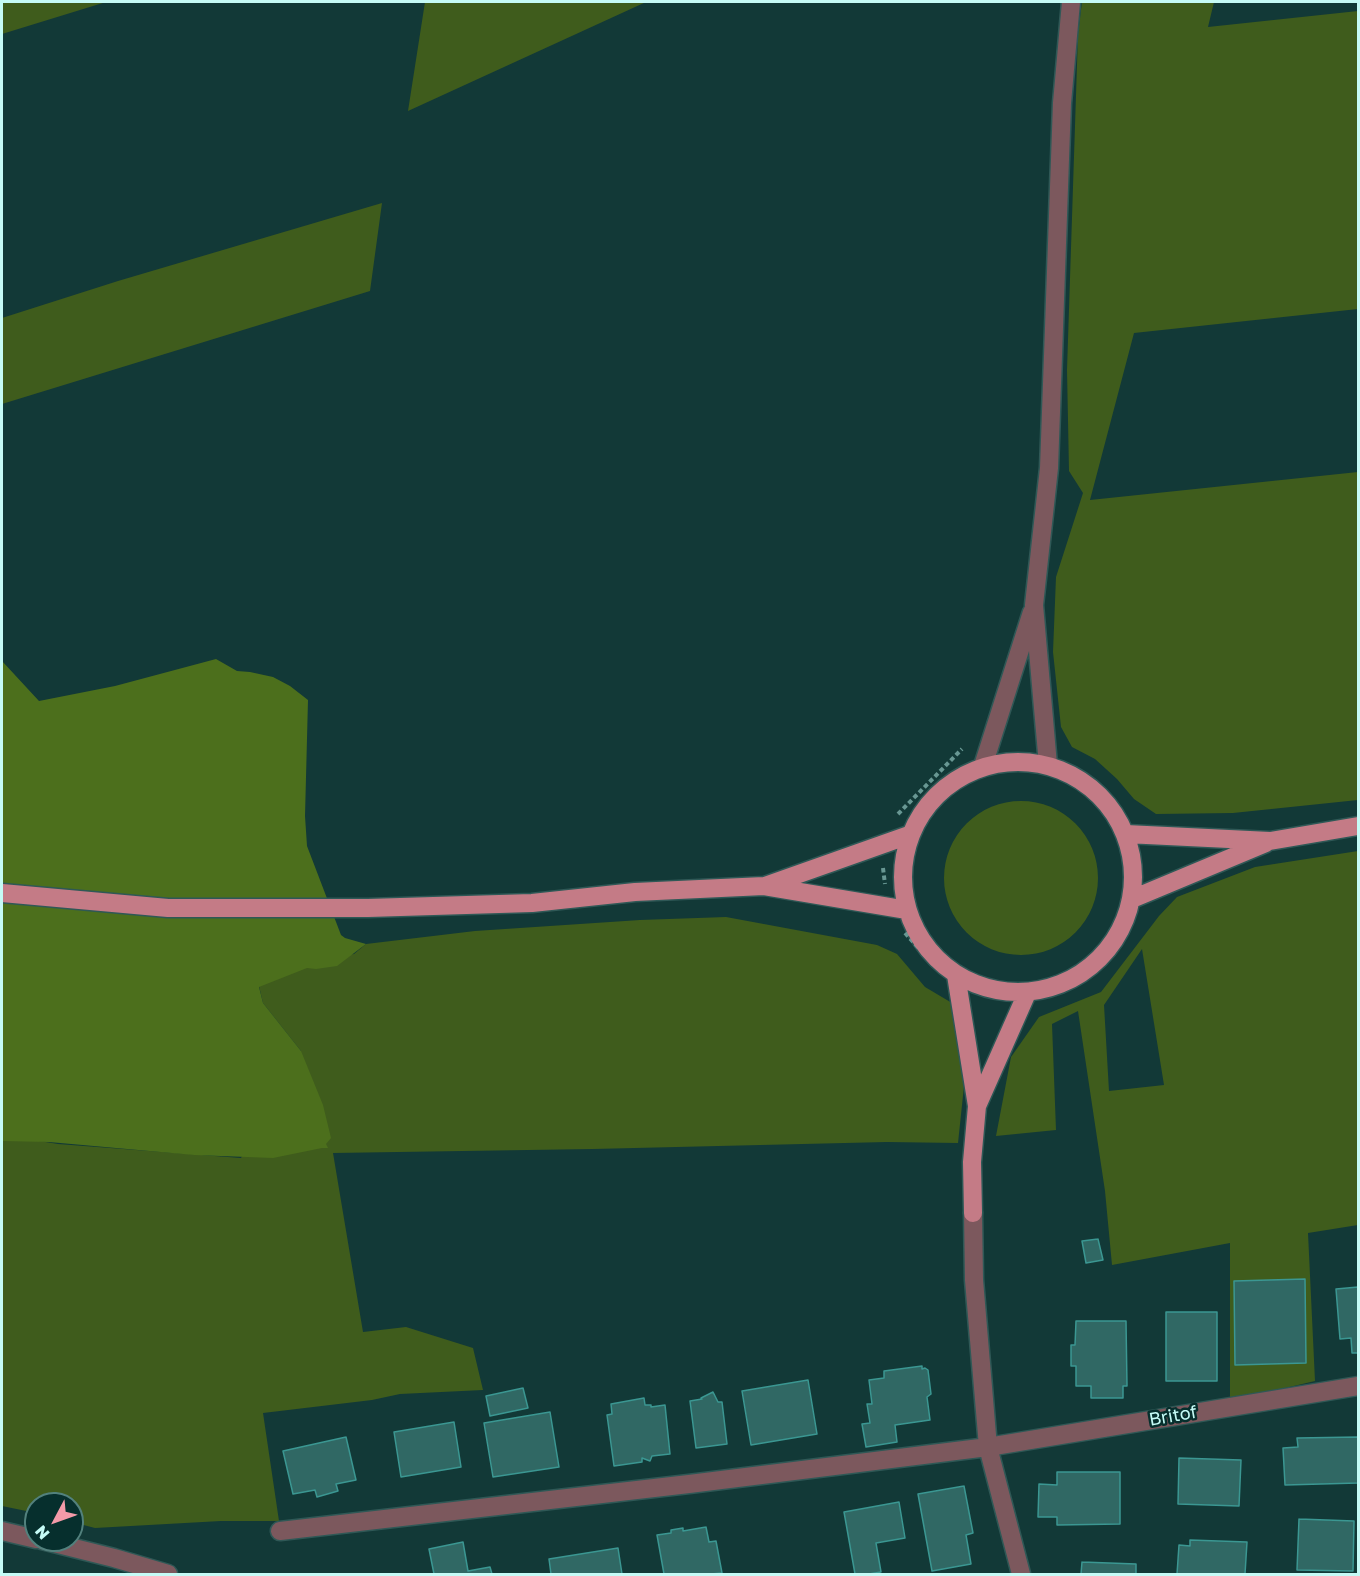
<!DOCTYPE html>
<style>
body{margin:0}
#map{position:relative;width:1360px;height:1576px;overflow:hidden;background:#123937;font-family:"Golos Text",sans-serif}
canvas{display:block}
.frame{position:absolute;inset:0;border:3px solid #c5fbf6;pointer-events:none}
.north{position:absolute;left:24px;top:1492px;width:60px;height:60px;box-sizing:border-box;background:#062f2d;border:2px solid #52817d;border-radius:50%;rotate:229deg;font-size:16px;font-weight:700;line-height:24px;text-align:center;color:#c5fbf6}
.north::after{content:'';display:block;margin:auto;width:21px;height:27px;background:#f39aa8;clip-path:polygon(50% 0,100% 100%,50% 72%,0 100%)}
</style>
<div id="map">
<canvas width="1360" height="1576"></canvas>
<div class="frame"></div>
<div class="north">N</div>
</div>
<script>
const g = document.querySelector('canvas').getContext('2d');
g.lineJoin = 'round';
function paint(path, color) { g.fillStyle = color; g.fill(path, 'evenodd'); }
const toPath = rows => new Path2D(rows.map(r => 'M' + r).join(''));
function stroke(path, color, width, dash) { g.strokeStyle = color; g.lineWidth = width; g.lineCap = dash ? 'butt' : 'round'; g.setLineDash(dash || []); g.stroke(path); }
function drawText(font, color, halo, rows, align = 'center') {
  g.font = font + ' "Golos Text",sans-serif'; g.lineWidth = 5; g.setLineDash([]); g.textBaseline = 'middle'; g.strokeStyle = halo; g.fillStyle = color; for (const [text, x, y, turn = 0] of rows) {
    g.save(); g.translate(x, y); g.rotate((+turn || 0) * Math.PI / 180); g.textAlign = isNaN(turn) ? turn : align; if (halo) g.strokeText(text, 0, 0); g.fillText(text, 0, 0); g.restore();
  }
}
const green = toPath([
 [2,2,106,2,2,34],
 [425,2,646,2,408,111],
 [1082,2,1214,2,1208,27,1358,11,1358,309,1134,333,1090,500,1358,472,1358,800,1233,813,1156,814,1134,799,1117,779,1095,759,1072,747,1061,727,1053,652,1056,577,1083,493,1069,471,1067,370,1078,34],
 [382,203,370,291,2,404,2,318,118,281],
 '944 878a77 77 0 1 1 154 0a77 77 0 1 1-154 0Z',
 [1358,851,1358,1225,1308,1233,1315,1381,1230,1401,1230,1243,1112,1265,1105,1191,1078,1011,1052,1024,1056,1130,996,1136,1011,1057,1039,1017,1101,992,1159,916,1177,897,1255,867],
 [1142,949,1164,1085,1109,1091,1104,1005],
 [726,917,877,945,897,954,925,987,952,1003,957,1031,964,1086,958,1143,887,1142,593,1149,333,1153,363,1332,406,1327,473,1348,483,1390,400,1394,372,1400,263,1413,279,1521,221,1521,95,1528,72,1522,72,1504,36,1504,36,1513,2,1506,2,1137,14,1137,58,1144,241,1158,301,1051,263,1003,259,986,266,969,354,954,366,944,475,931,640,920]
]);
const forest = toPath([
 [216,659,237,671,250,672,273,677,290,686,308,700,305,816,307,846,341,935,345,938,366,944,337,966,316,969,307,968,259,987,263,1003,301,1051,323,1105,331,1138,326,1144,328,1148,322,1148,273,1158,194,1155,49,1142,2,1141,2,661,39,701,115,686]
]);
const building = toPath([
 [1098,1239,1103,1260,1086,1263,1082,1241,1098,1239],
 [1305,1279,1306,1363,1235,1365,1234,1281,1305,1279],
 [1358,1287,1358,1353,1352,1353,1351,1338,1340,1339,1336,1289,1358,1287],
 [1166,1312,1217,1312,1217,1381,1166,1381,1166,1312],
 [1076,1321,1126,1321,1127,1386,1123,1386,1123,1398,1091,1398,1091,1386,1076,1386,1076,1366,1071,1366,1071,1345,1075,1345,1076,1321],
 [922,1366,922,1369,925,1368,928,1370,931,1394,927,1397,930,1420,895,1425,897,1442,866,1447,862,1424,870,1423,867,1404,872,1404,869,1380,884,1378,884,1371,922,1366],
 [808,1380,817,1434,751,1445,742,1391,808,1380],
 [523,1388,528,1408,490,1416,486,1396,523,1388],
 [713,1392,718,1402,722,1402,727,1444,696,1448,690,1401,702,1399,701,1398,713,1392],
 [644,1398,645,1405,651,1405,651,1407,665,1405,670,1454,652,1456,650,1461,642,1458,642,1462,614,1466,607,1415,612,1414,611,1404,644,1398],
 [550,1412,559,1467,493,1477,484,1423,550,1412],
 [454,1422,461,1467,401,1477,394,1432,454,1422],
 [346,1437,356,1480,336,1484,338,1491,317,1497,315,1490,293,1494,283,1451,346,1437],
 [1358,1437,1358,1483,1285,1485,1283,1448,1298,1447,1297,1438,1358,1437],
 [1179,1458,1241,1460,1239,1506,1178,1504,1179,1458],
 [1057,1472,1120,1472,1120,1524,1057,1525,1057,1517,1038,1517,1039,1484,1057,1485,1057,1472],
 [964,1486,973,1533,966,1535,971,1564,932,1571,918,1494,964,1486],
 [899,1502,905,1538,876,1543,881,1572,869,1574,855,1574,844,1512,899,1502],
 [1299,1519,1354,1521,1353,1571,1297,1570,1299,1519],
 [706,1527,709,1542,716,1541,722,1573,711,1574,664,1574,657,1535,671,1533,671,1530,683,1528,683,1531,706,1527],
 [1190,1540,1247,1542,1245,1574,1177,1574,1179,1545,1190,1546,1190,1540],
 [463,1542,468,1571,490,1567,492,1574,434,1574,429,1549,463,1542],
 [618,1548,622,1574,551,1574,549,1559,618,1548],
 [1082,1562,1136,1564,1136,1574,1081,1574,1082,1562]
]);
const path = toPath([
 [898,814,962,749],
 [883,868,885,884],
 [905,933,936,967]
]);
const minor = toPath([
 [1048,765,1034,605,1049,468,1062,103,1071,2],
 [983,766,1032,612],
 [973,1213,974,1280,988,1447,1021,1574],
 [2,1531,36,1539],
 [280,1531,689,1484,988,1447,1358,1386],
 [42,1540,114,1558,168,1574]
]);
const major = toPath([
 '903 877a115 115 0 1 1 230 0a115 115 0 1 1-230 0Z',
 [1126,834,1270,841,1358,826],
 [765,886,909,835],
 [2,893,168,908,368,908,532,903,635,892,764,886,907,910],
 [1132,899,1266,843],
 [956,975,977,1106,972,1162,973,1213],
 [977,1106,1027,993]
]);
const streetNames = [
 ["Britof",1173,1416,-10]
];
paint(green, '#3f5c1c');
paint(forest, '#4c6f1c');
paint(building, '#306864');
stroke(building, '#3b9792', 1.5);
stroke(minor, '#2f5856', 21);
stroke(major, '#2f5856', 21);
stroke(path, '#689793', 4, [4.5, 3]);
stroke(minor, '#7c585d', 18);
stroke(major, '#c47b86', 18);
drawText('18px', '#c5fbf6', '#062f2d', streetNames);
</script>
